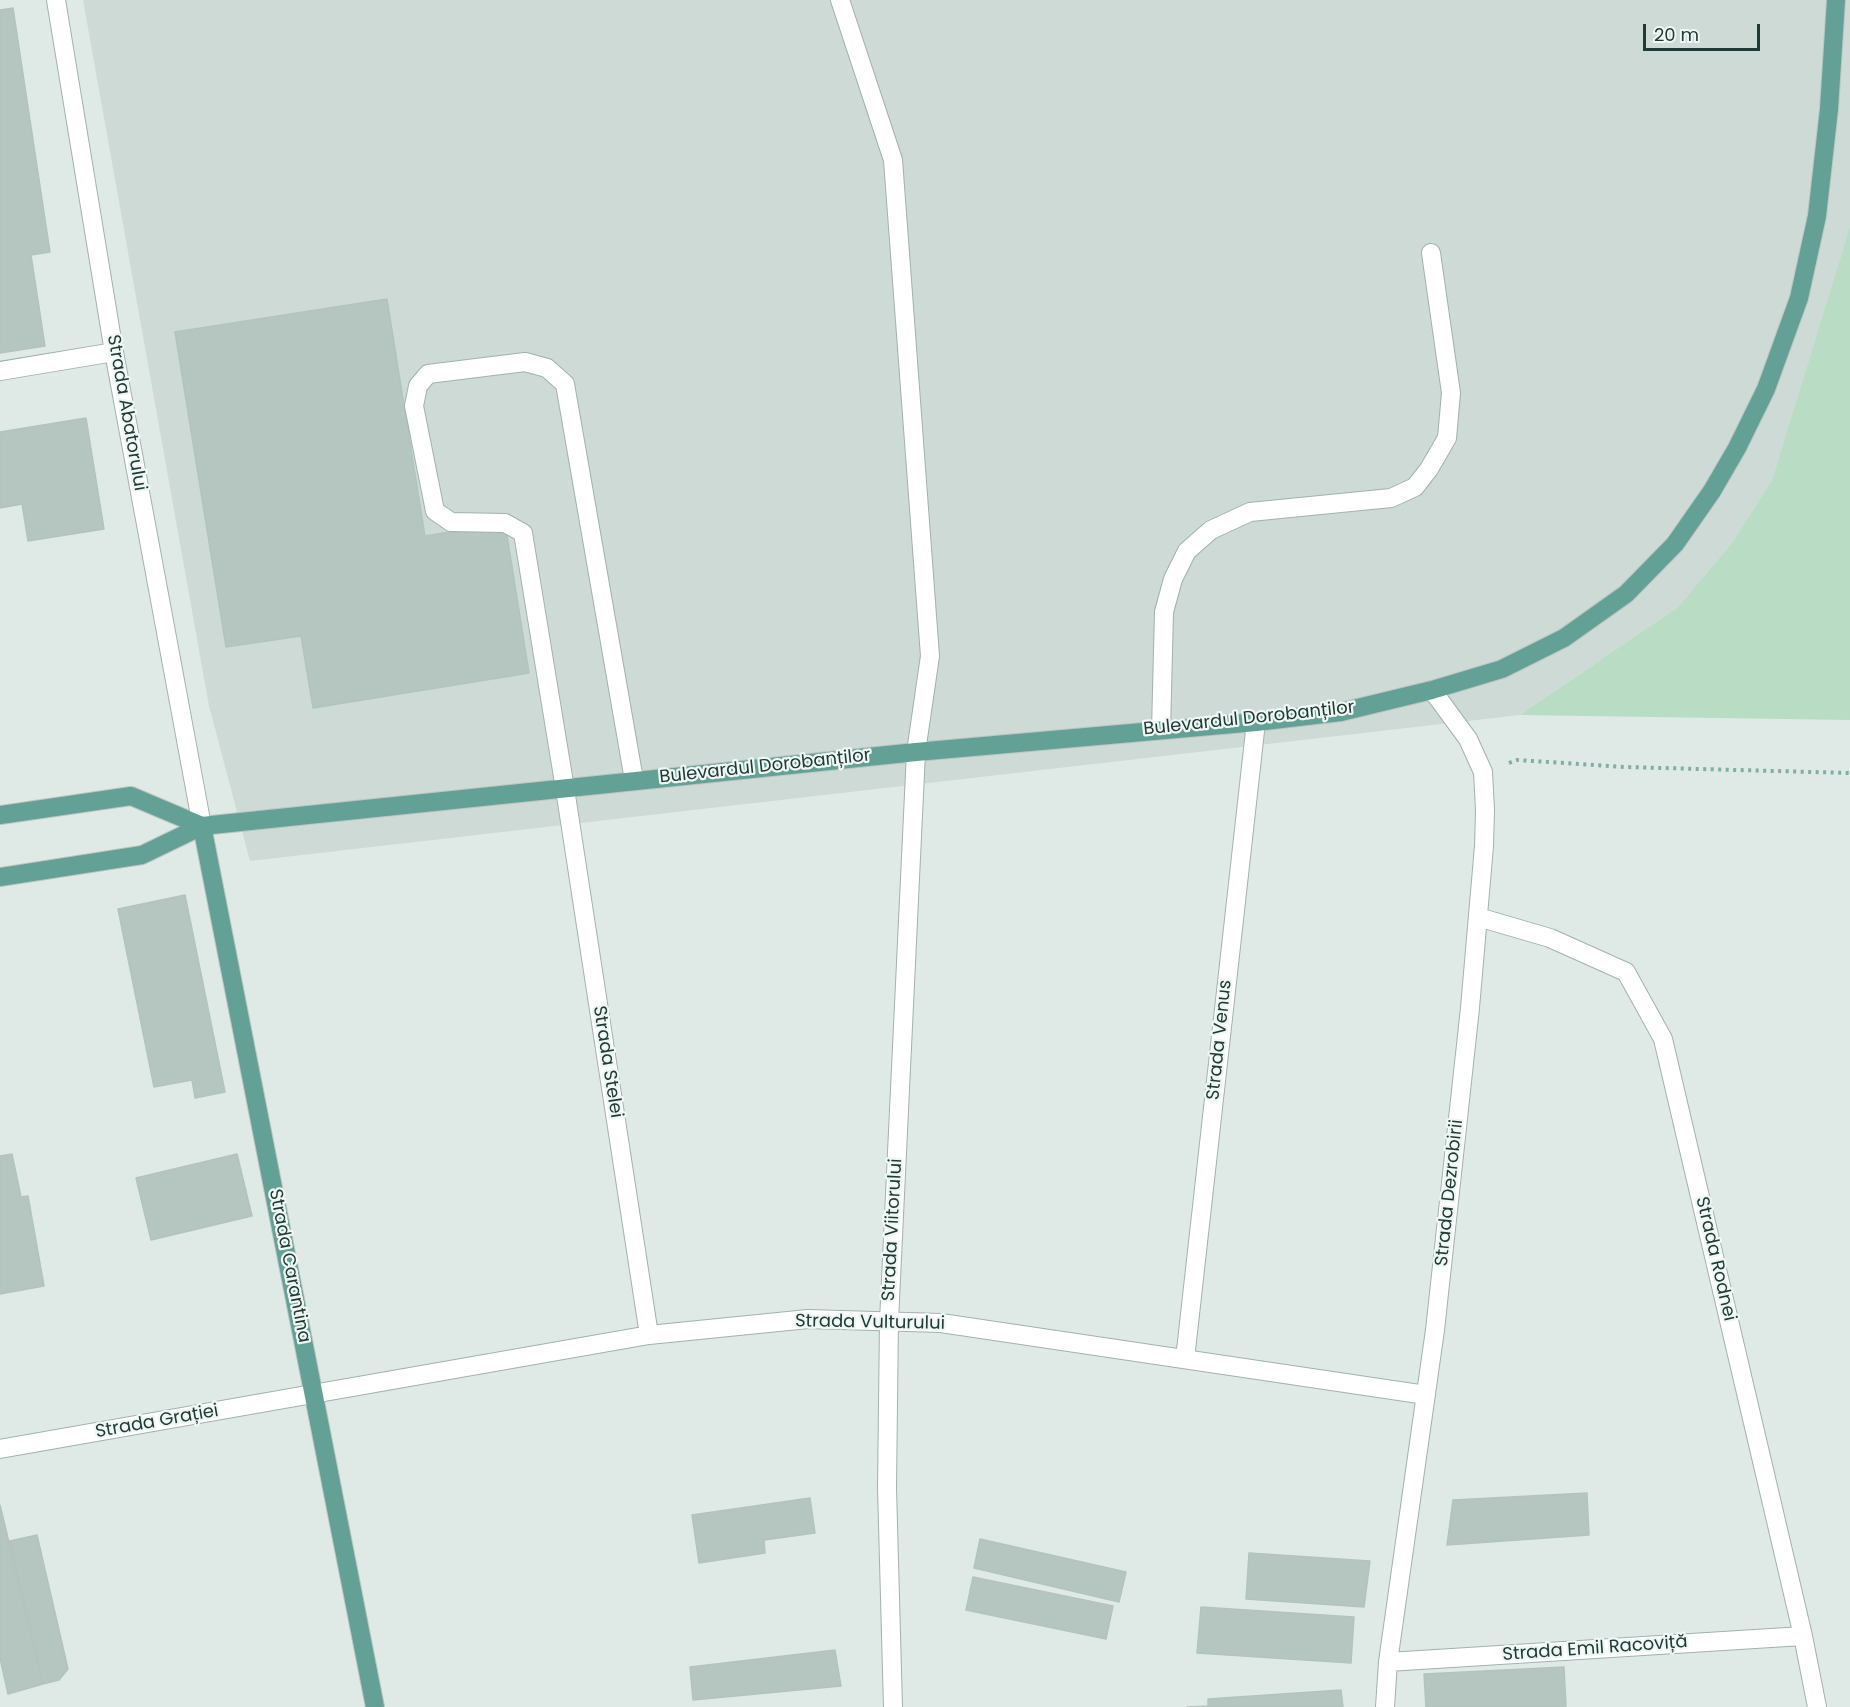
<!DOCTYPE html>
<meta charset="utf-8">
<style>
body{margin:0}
#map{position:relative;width:1850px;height:1707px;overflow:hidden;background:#dfeae6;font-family:Poppins,sans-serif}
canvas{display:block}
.scale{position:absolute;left:1643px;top:24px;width:117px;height:27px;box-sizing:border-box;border:3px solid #203a35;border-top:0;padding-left:8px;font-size:18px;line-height:21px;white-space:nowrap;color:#203a35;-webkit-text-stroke:4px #eff7f4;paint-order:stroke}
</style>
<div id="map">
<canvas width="1850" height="1707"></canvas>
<div class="scale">20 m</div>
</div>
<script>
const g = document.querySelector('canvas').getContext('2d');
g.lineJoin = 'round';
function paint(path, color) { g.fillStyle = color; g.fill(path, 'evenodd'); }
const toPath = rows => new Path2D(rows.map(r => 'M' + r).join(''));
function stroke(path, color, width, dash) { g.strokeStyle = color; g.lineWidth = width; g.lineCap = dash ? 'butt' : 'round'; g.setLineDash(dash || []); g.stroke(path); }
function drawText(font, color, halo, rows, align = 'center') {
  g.font = font + ' Poppins,sans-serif'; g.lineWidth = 4.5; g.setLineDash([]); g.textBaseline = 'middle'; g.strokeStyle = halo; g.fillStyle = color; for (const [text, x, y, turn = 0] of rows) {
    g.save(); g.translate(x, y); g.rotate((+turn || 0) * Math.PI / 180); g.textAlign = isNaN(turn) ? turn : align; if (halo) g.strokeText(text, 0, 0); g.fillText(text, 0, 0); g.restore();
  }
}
const built = toPath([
 [83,0,1850,0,1850,226,1772,480,1732,543,1678,607,1520,715,250,861,209,706]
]);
const green = toPath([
 [1850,226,1850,720,1520,715,1678,607,1732,543,1772,480]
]);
const building = toPath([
 [13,8,50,252,31,255,45,346,0,353,0,10,13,8],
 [387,299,425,536,505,523,529,673,313,708,301,636,226,647,175,332,387,299],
 [86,418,104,529,28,541,22,504,0,508,0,432,86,418],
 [185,895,225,1092,195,1098,192,1080,154,1087,118,909,185,895],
 [12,1154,21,1197,28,1196,44,1286,0,1294,0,1156,12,1154],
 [237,1154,252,1216,151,1240,136,1178,237,1154],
 [1587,1493,1589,1535,1447,1545,1453,1500,1587,1493],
 [810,1498,815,1533,764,1540,765,1553,699,1563,692,1515,810,1498],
 [0,1505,43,1684,8,1694,0,1658,0,1505],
 [37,1535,68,1669,59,1680,43,1684,10,1541,37,1535],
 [980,1539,1126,1572,1119,1602,974,1568,980,1539],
 [1249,1553,1370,1561,1364,1607,1246,1599,1249,1553],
 [973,1577,1113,1606,1106,1639,966,1610,973,1577],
 [1201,1607,1354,1617,1351,1663,1197,1653,1201,1607],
 [835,1650,841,1686,693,1700,690,1667,835,1650],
 [1564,1667,1566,1707,1426,1707,1424,1674,1564,1667],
 [1341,1690,1343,1707,1187,1707,1208,1706,1208,1699,1341,1690]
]);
const path = toPath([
 [1509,763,1517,760,1625,767,1850,773]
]);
const minor = toPath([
 [56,0,114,352,202,826],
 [840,0,893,160,930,656,916,752,889,1321,887,1488,893,1707],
 [0,371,114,352],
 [1161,730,1164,612,1173,579,1187,551,1211,530,1250,512,1391,498,1415,487,1429,469,1447,438,1451,393,1431,253],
 [634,780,565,384,547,368,525,362,428,374,418,386,414,406,435,511,451,522,505,523,523,533,565,789,649,1335],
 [1478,917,1550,938,1626,972,1663,1039,1803,1636,1817,1707],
 [1185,1359,1256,722],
 [0,1449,649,1335,808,1319,941,1323,1426,1395],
 [1388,1662,1803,1636],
 [1385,1707,1388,1662,1435,1330,1470,1008,1484,846,1485,810,1483,772,1468,739,1432,690]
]);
const major = toPath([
 [0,815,131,796,202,826],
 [202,826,375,1707],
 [0,877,142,855,202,826,916,752,1256,722,1341,712,1432,690,1502,669,1564,638,1626,594,1675,544,1712,491,1737,448,1766,389,1799,298,1817,216,1829,109,1836,0]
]);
const streetNames = [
 ["Strada Abatorului",126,413,80],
 ["Bulevardul Dorobanților",1249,719,-6],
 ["Bulevardul Dorobanților",765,767,-6],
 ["Strada Venus",1220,1040,-84],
 ["Strada Stelei",607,1062,81],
 ["Strada Dezrobirii",1450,1193,-84],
 ["Strada Viitorului",893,1230,-87],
 ["Strada Rodnei",1715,1259,77],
 ["Strada Carantina",289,1266,79],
 ["Strada Vulturului",870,1323,1],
 ["Strada Grației",157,1422,-10],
 ["Strada Emil Racoviță",1595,1649,-4]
];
paint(built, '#cddad5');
paint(green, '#b8dcc4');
paint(building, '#b5c5bf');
stroke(building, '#b2c4be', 1.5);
stroke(minor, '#a2b2ad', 20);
stroke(major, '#bcc4c2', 20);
stroke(path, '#7faea3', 4, [3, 4.5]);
stroke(minor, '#fff', 18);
stroke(major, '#63a095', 18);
drawText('18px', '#203a35', '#eff7f4', streetNames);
</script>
